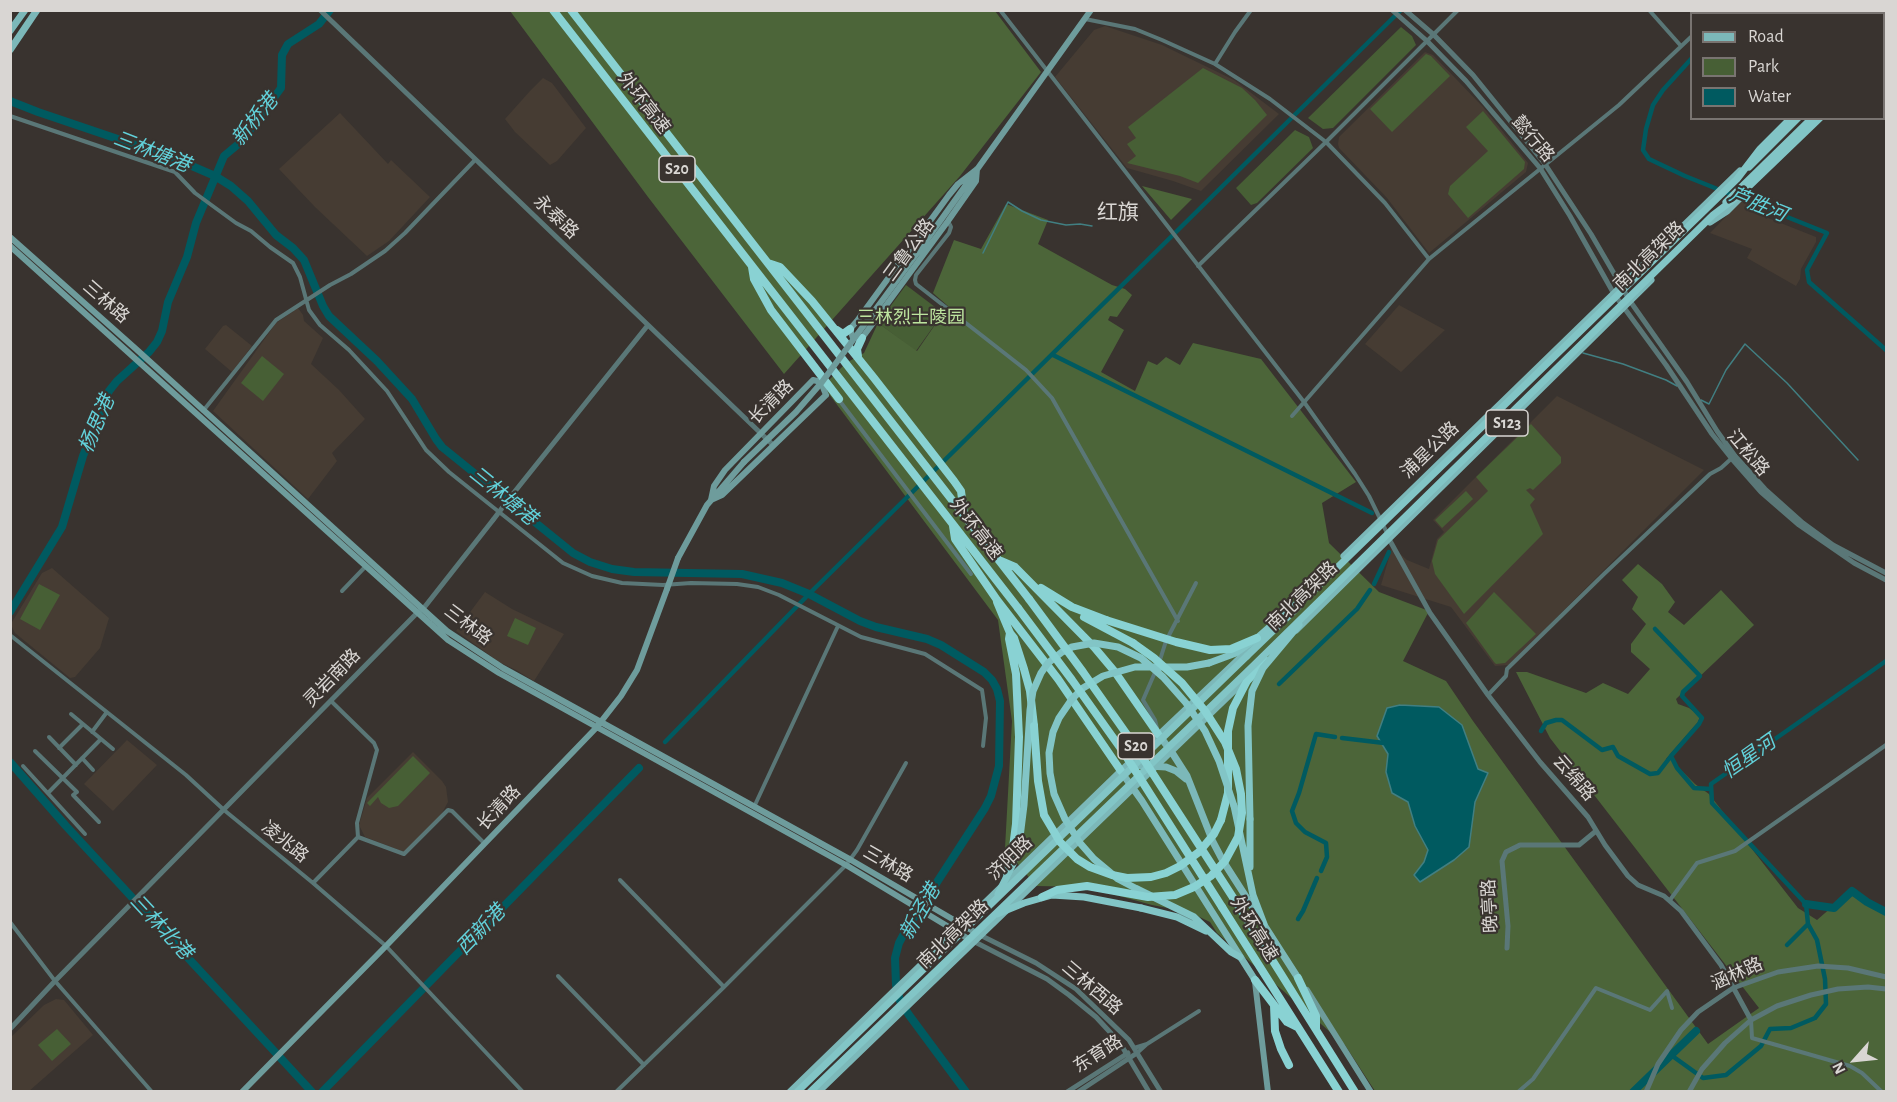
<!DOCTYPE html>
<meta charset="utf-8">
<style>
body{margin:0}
#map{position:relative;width:1897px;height:1102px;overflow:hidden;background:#39332f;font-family:"Alegreya Sans",sans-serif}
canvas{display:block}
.frame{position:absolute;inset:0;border:12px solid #d9d6d3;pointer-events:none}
.legend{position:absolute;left:1690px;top:12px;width:195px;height:108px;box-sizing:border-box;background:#39332f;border:2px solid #797471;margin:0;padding:8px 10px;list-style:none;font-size:18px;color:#d9d6d3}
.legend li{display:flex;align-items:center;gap:12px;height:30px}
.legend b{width:30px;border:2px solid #797471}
.north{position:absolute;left:1825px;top:1030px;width:60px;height:60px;-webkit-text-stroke:4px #39332f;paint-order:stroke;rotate:243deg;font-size:16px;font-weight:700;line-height:24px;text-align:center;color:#d9d6d3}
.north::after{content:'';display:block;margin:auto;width:21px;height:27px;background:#d9d6d3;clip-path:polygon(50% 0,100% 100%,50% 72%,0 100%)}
</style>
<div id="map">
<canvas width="1897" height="1102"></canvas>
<div class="frame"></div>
<ul class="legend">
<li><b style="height:8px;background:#7cb8b9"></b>Road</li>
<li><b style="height:16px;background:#475f35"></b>Park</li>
<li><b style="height:16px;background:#005a60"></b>Water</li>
</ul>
<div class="north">N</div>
</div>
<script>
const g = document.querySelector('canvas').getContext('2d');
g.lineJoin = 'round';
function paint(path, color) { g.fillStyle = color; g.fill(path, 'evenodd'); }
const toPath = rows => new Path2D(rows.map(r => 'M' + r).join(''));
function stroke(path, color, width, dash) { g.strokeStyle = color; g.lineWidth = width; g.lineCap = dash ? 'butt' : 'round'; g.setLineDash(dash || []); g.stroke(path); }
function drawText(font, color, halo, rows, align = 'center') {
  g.font = font + ' "Alegreya Sans","Noto Sans SC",sans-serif'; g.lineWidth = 4.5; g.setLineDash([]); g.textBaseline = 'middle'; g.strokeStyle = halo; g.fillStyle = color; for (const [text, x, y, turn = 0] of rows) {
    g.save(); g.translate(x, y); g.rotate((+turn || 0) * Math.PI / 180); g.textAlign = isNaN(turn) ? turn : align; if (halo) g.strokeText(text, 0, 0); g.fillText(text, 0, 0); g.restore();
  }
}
const built = toPath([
 [1105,26,1162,45,1234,80,1279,114,1201,191,1173,181,1127,168,1055,77,1094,30],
 [1425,52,1433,55,1483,107,1528,163,1526,172,1429,253,1387,198,1339,148,1338,144,1339,137],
 [543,78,552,83,586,128,557,161,550,165,515,132,505,119,530,91],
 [340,113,388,164,391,160,430,197,389,241,367,256,315,207,279,169],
 [1741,201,1764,214,1763,216,1816,237,1816,242,1801,269,1800,279,1796,286,1747,258,1752,249,1710,233],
 [1399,305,1445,330,1401,372,1365,344],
 [298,308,303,315,304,321,323,338,311,364,339,390,365,419,332,453,337,461,308,499,213,411,276,323],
 [226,325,252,346,232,372,205,349,223,326],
 [1557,396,1704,470,1509,665,1495,666,1451,607,1381,585,1392,547,1407,560,1429,569,1437,539,1444,532,1433,520],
 [52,568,109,618,100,648,75,677,70,678,15,633,12,627,12,622,42,573],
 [485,592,512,609,564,634,534,681,516,670,499,662,456,631],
 [127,740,157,765,113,811,84,784],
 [413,752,442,781,446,787,448,802,441,815,404,852,365,837,359,825,367,798],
 [56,999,64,1000,93,1035,28,1092,11,1091,10,1038,44,1005]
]);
const green = toPath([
 [1401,27,1412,36,1416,45,1333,128,1323,129,1308,118],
 [1426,54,1431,56,1450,76,1392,132,1370,109],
 [1203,68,1242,88,1255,100,1267,115,1198,183,1180,176,1127,163,1136,156,1127,144,1136,138,1128,127],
 [1483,111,1525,162,1524,169,1468,218,1448,194,1450,186,1488,151,1466,127],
 [1295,130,1309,137,1313,148,1257,203,1251,205,1236,188],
 [906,285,943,313,916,351,878,323],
 [262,356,284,374,263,401,241,383],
 [1531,424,1561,457,1561,463,1533,490,1530,488,1526,490,1535,499,1530,505,1543,534,1464,614,1435,574,1432,561,1438,540,1488,491,1476,477],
 [1466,491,1473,499,1442,528,1435,520],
 [39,584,60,595,40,630,20,619],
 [1494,592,1536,634,1505,663,1496,664,1494,662,1466,623],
 [515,618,536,628,528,645,507,636],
 [413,756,430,773,398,806,389,808,381,803,378,797,370,806,367,803],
 [57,1029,71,1044,52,1061,38,1045]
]);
const forest = toPath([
 [510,11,995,11,1041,72,960,176,784,374,648,197],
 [1142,186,1192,199,1171,220],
 [1006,204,1048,220,1038,244,1112,285,1125,289,1132,295,1117,317,1110,316,1108,320,1124,330,1101,372,1135,391,1148,361,1157,365,1166,357,1180,365,1193,343,1261,359,1356,482,1322,503,1329,543,1379,592,1429,611,1403,661,1446,681,1473,721,1708,1044,1759,1008,1550,738,1516,672,1527,672,1586,693,1603,683,1628,694,1650,669,1631,652,1631,644,1646,624,1632,609,1638,597,1622,580,1638,564,1662,584,1675,602,1668,612,1684,625,1721,590,1754,625,1676,699,1678,704,1689,708,1700,716,1698,722,1666,759,1671,760,1695,784,1709,794,1798,908,1817,920,1848,893,1886,915,1886,1091,1375,1091,1345,1045,1217,933,1210,922,1189,912,1152,905,1087,887,1036,886,1005,848,1012,721,998,620,823,386,846,363,864,353,878,323,917,351,948,306,933,293,954,240,981,249]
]);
const water = toPath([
 [1400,705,1439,707,1462,725,1478,769,1488,773,1475,802,1469,847,1454,860,1420,882,1414,875,1424,862,1428,850,1415,826,1408,802,1392,793,1386,772,1388,754,1377,736,1387,708,1400,705]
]);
const stream = toPath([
 [983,253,1008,202,1022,211,1041,220,1066,225,1080,224,1092,226],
 [1583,353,1623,364,1666,380,1677,386],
 [1701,400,1709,404,1726,370,1745,344,1787,383,1858,460]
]);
const canal = toPath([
 [1733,14,1736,10],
 [1692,58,1663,90,1653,105,1646,129,1643,150,1649,159,1685,176,1827,233,1807,270,1809,282,1886,350],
 [1053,355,1372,513],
 [1374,584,1389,552],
 [1655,629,1700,676,1683,692,1682,696,1702,718,1699,724,1671,756],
 [1279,684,1357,609,1370,590],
 [1541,731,1546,723,1556,720,1562,720,1602,750,1613,747,1618,756,1650,774,1658,773,1671,756,1677,768,1694,788,1711,789],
 [1342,738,1384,743],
 [665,742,809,594,1401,10],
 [1321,871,1327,857,1326,843,1305,832,1296,823,1292,811,1299,793,1316,734,1335,737],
 [1298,919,1303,911,1317,878],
 [1787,945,1808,924],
 [1671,1055,1703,1078,1726,1075,1761,1046,1770,1029,1791,1028,1815,1018,1826,1004,1825,979,1817,940,1808,924,1806,904,1712,803,1711,784,1886,661]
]);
const river = toPath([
 [10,101,38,112,171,157,215,176,231,186,248,201,276,235,293,248,304,260,323,306,329,316,377,361,412,399,436,439,442,447,573,553,590,562,612,569,634,572,742,574,782,583,809,594,860,621,876,627,927,639,941,645,984,672,992,680,997,689,1000,701,999,766,991,796,985,808,906,930,899,943,895,958,896,985,900,1001,909,1015,966,1092],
 [10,612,62,527,83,456,109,391,117,381,149,352,157,342,162,331,168,302,187,257,196,223,224,156,242,141,281,88,282,55,288,44,319,24,330,10],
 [10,762,66,826,312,1092],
 [1806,904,1834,908,1852,891,1867,902,1886,912],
 [322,1092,639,768],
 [1633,1092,1696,1031]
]);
const minor = toPath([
 [1000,10,1304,402,1355,474,1369,496,1388,535],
 [1649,10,1681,46],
 [1713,14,1716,10],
 [1085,19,1135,29,1162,40,1215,64,1270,99,1326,142,1385,203,1429,259],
 [1215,64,1235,32,1251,10],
 [10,116,175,172,195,193,236,223,251,231,270,247,293,263,300,277,309,310,320,325,349,350,387,391,426,450,449,472,563,563,592,576,622,583,663,585,691,583,737,584,758,587,779,595,861,637,925,654,982,690,986,718,983,746],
 [948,221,951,227,949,233,916,275,915,280,916,284,1026,370,1052,398,1178,621],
 [1198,266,1326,142,1458,10],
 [839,400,971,574],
 [203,411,276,320,330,285,351,274,385,251,405,233,475,160],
 [1292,416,1429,259,1619,105,1692,36],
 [342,591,366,566],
 [10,635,186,775,224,810,313,883,386,946,523,1092],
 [1159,663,1166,641,1196,583],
 [1156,670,1143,700,1155,720,1157,728],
 [1488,695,1506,676,1507,669,1604,574,1710,474,1721,468,1732,458],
 [331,701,374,743,377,750,357,823,358,837],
 [71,714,113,749],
 [92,732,107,712],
 [49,737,76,765],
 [59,748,83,724],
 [35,751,77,792,73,795,99,822],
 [82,758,93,770],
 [23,766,85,834],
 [48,793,101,739],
 [754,807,838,626],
 [620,880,724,987],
 [313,883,358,837,404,854,448,810,452,811,484,843],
 [1670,900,1697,863,1735,851,1886,745],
 [10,922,55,981,152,1092],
 [558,976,644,1065],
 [1751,1020,1752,1038,1850,1066,1862,1073,1882,1092],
 [1147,1044,1199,1011],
 [1134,1048,1147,1044,1137,1053],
 [616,1092,724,987,846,865,857,850,906,763],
 [1518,1092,1533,1079,1596,988,1650,1010,1667,991,1672,1008]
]);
const tertiary = toPath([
 [320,10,773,445],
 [1392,10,1427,41,1466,81,1540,168,1570,216,1614,294,1666,365,1712,434,1732,459,1761,492,1799,525,1854,563,1886,580],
 [1405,10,1434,35,1473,75,1545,164,1591,234,1630,301,1687,382,1717,431,1735,456,1765,489,1803,523,1833,545,1886,573],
 [512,495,648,325],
 [1389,539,1430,613,1488,695,1540,762,1588,817,1605,845,1628,876,1638,885,1664,896,1681,911,1721,965,1751,1020],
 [980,935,1036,963,1076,989,1129,1040,1161,1092],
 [973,941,1047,979,1069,995,1096,1017,1120,1043,1149,1092],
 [1507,948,1508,926,1502,861,1506,852,1520,845,1579,845,1596,831],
 [10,1029,55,981,417,613,423,609,493,520],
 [1067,1092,1128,1053],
 [1078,1092,1137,1053],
 [1646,1092,1658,1064,1681,1030,1698,1012,1733,988,1778,972,1818,966,1848,968,1886,977],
 [1689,1092,1702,1069,1725,1043,1751,1020,1777,1006,1811,995,1838,989,1868,987,1886,989]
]);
const secondary = toPath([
 [977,169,976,181,948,221,862,338,853,338,850,329,857,321,949,195,958,184,977,169],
 [10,237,136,349,447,631,503,668,851,860,978,934],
 [10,246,448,640,499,673,846,865,972,941],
 [918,252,1091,10],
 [711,500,714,486,725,470,813,380,817,381,822,385,826,395],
 [711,500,722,495,826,395],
 [678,558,707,505,744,462],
 [1255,982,1268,1092],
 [1307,990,1371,1092],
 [242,1092,386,946,596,728,621,696,637,670,667,589]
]);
const primary = toPath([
 [10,31,25,10],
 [10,50,37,10],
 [1710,222,1727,211,1743,195],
 [1344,556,1740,171],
 [1296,630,1651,280],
 [1158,734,1171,751,1187,776,1213,842,1223,861,1298,978],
 [1132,765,1166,767,1176,771,1186,779],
 [1122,773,1142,801,1255,980],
 [790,1092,1121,771,1259,640],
 [818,1092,1247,678]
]);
const trunk = toPath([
 [1884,35,1886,32],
 [1884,49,1886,46],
 [1749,167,1798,118],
 [1726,202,1812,118],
 [1247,656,1300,605],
 [1209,663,1236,653,1253,641],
 [1234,806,1253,895,1264,924],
 [1250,819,1250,867],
 [1137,889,1194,917,1231,952,1240,957],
 [1141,908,1177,917,1206,931],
 [810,1092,962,946]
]);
const motorway = toPath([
 [553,10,1018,608],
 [571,10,1029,599],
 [768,263,780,267,812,301,874,378,954,481,961,491,964,514],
 [752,267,754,279,771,310,839,399],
 [837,330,843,334,850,329],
 [858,356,857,349,862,338],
 [953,526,955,539,997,600,1058,679,1121,771],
 [1001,561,1015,567,1094,647,1115,672,1158,734],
 [1041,588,1072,607,1106,620],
 [997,602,1010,633,1014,638,1024,669,1030,691,1034,726],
 [1084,617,1133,643],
 [1221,820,1228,793,1228,731,1233,708,1247,681,1266,661],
 [1007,873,1012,855,1016,824,1019,737,1016,674,1009,639,1010,633],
 [1234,899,1355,1092],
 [1222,907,1339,1092],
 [1298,978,1316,1016,1316,1029],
 [1255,980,1287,1022,1297,1027],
 [1274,1005,1275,1031,1281,1049,1289,1065]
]);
const tertiaryBridge = toPath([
 [493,520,512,495]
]);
const secondaryBridge = toPath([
 [744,462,796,412,822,382,918,252],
 [667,589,678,558]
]);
const trunkBridge = toPath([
 [1257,638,1291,608,1310,594,1737,179,1760,149,1791,118],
 [1250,819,1248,726,1252,691,1263,668,1299,625],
 [1137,889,1118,879,1094,859,1080,843,1065,819,1054,794,1050,773,1049,753,1053,732,1059,718,1072,699,1083,688,1103,676,1135,667,1187,667,1209,663],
 [998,894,1013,864,1019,845,1024,805,1030,710,1033,691,1041,673,1048,663,1062,652,1072,647,1094,643,1118,647,1141,658,1163,677,1186,703,1205,731,1219,761,1234,806],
 [997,914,1024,903,1052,895,1084,897,1141,908],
 [962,946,1254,665,1713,215,1742,193,1820,118],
 [797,1092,1247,656]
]);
const motorwayBridge = toPath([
 [1029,599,1083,672,1135,746,1234,899],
 [1018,608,1072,680,1124,753,1222,907],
 [1106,620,1176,642,1210,650,1231,649,1257,638],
 [1034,726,1038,781,1044,815,1060,842,1077,859,1090,867,1112,875,1127,878,1151,877,1166,873,1180,866,1199,852,1214,834,1221,820],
 [1042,897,1057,890,1087,886,1148,897,1175,895,1194,887,1211,876,1225,861,1238,837,1242,813,1241,794,1236,769,1225,742,1205,711,1182,683,1154,658,1133,643]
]);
const shields = [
 [677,169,36],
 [1507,423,42],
 [1136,746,36]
];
const shieldNames = [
 ["S20",677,169],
 ["S123",1507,423],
 ["S20",1136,746]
];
const streetNames = [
 ["外环高速",644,103,52],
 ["懿行路",1533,139,50],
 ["永泰路",556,217,44],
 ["三鲁公路",909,250,-54],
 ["南北高架路",1649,256,-44],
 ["三林路",106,302,41],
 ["长清路",771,402,-45],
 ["浦星公路",1430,450,-44],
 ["江松路",1748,453,50],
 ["外环高速",976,529,52],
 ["南北高架路",1302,596,-44],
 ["三林路",468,625,37],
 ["灵岩南路",332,678,-46],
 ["云绵路",1574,778,49],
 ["长清路",499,808,-47],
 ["凌兆路",285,842,39],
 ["济阳路",1010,858,-44],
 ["三林路",888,864,30],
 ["晚亭路",1490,906,-93],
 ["外环高速",1254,929,58],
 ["南北高架路",953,934,-44],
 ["涵林路",1737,974,-24],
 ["三林西路",1092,988,40],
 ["东育路",1098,1054,-32]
];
const parkNames = [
 ["三林烈士陵园",911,318]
];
const waterNames = [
 ["新桥港",255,120,-51],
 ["三林塘港",152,152,21],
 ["芦胜河",1758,205,22],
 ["杨思港",97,424,-67],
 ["三林塘港",503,496,39],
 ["恒星河",1749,757,-35],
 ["新泾港",920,912,-60],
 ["三林北港",161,927,47],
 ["西新港",481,930,-46]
];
const quarterNames = [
 ["红旗",1118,213]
];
paint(built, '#463c33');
paint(green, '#475f35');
paint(forest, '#4c6539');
paint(water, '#005a60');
stroke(water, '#417f82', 1.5);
stroke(stream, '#417f82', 1.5);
stroke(canal, '#005a60', 4.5);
stroke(river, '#005a60', 8);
stroke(minor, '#5a7777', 4);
stroke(tertiary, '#5a7777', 5);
stroke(secondary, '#6e9c9c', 6);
stroke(primary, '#7cb8b9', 7);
stroke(trunk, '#82c5c6', 7);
stroke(motorway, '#89d2d3', 8);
stroke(tertiaryBridge, '#5a7777', 5);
stroke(secondaryBridge, '#6e9c9c', 6);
stroke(trunkBridge, '#82c5c6', 7);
stroke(motorwayBridge, '#89d2d3', 8);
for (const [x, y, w] of shields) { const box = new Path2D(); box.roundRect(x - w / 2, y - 13, w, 26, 4.5); g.fillStyle = '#39332f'; g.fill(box); stroke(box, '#d9d6d3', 1.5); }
drawText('bold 16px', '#d9d6d3', null, shieldNames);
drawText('18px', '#d9d6d3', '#39332f', streetNames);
drawText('18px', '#bce49e', '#39332f', parkNames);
drawText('italic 20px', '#62d2db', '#39332f', waterNames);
drawText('21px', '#d9d6d3', '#39332f', quarterNames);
</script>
